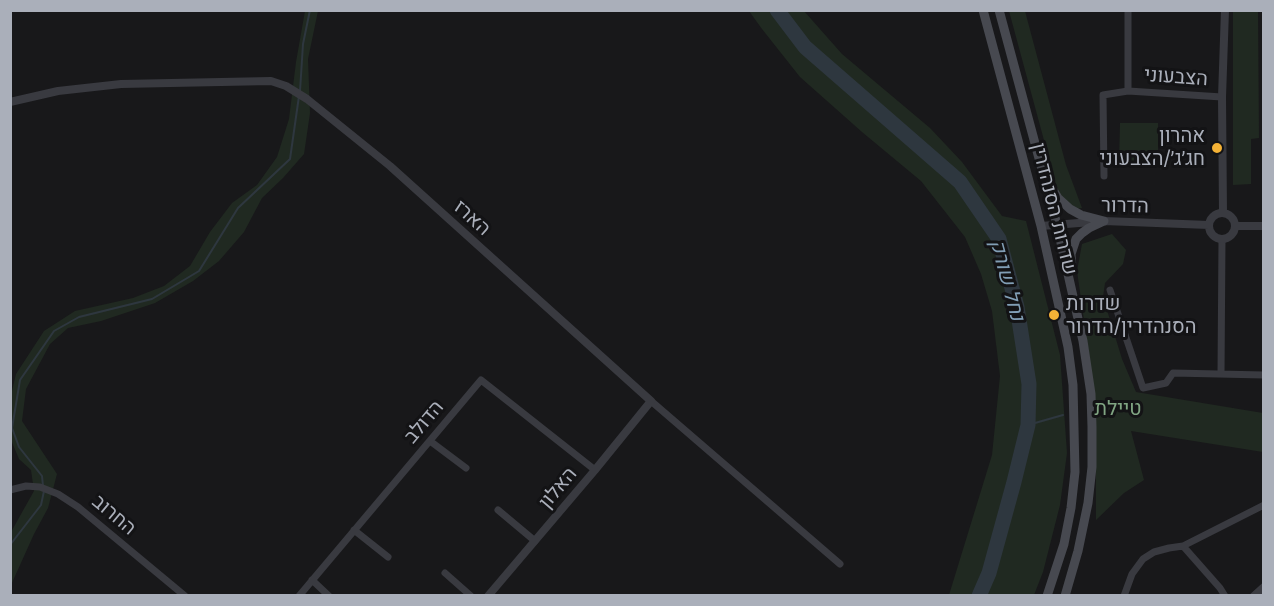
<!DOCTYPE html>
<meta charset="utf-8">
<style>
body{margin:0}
#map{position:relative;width:1274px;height:606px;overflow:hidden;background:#18181a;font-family:Inter,sans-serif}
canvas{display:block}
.frame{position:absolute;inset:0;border:12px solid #aaafba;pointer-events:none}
</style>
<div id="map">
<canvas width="1274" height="606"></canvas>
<div class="frame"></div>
</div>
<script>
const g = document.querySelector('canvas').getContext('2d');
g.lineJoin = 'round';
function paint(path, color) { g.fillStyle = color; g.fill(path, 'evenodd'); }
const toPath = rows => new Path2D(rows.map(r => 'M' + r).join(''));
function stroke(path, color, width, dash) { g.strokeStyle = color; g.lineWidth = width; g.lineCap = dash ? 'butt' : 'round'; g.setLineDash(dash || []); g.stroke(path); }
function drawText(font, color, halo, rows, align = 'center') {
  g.font = font + ' Inter,Heebo,sans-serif'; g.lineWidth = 6; g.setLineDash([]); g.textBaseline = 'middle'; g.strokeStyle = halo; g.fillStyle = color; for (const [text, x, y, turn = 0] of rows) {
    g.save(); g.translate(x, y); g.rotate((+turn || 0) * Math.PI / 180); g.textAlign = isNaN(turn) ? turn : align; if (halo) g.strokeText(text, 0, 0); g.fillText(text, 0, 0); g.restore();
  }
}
const green = toPath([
 [305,11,318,11,308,59,310,113,304,154,283,178,262,198,244,232,219,261,193,281,155,303,101,321,68,328,50,344,26,389,22,421,57,474,48,508,34,534,11,585,11,532,34,491,31,470,19,459,11,440,11,395,16,374,44,331,75,311,133,298,164,286,190,266,210,232,232,203,257,185,277,157,289,119,296,62],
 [749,11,804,11,842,54,930,128,962,162,1002,216,1026,221,1060,355,1067,453,1060,505,1043,572,1034,595,949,595,992,455,1000,376,992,311,981,274,965,237,921,181,862,132,800,77,762,29],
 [1009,11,1025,11,1066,165,1082,208,1075,209,1058,192],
 [1233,11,1258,11,1259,138,1251,139,1251,184,1233,185],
 [1120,123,1158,123,1158,163,1119,163],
 [1112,234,1126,250,1123,264,1105,283,1103,297,1122,359,1136,392,1263,413,1263,452,1131,431,1144,480,1124,493,1096,520,1096,442,1089,355,1077,271,1082,244]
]);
const stream = toPath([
 [300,91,303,44,310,10],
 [1028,425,1063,415],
 [43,486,42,476,19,447,12,428,20,380,54,331,79,317,152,299,199,271,238,208,290,159,299,96],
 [10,545,41,505,44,491]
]);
const river = toPath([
 [777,10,805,47,960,182,999,239,1017,307,1029,384,1028,425,1014,482,989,573,979,596]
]);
const minor = toPath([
 [1128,10,1128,91,1222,97],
 [1104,176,1103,95,1128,91],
 [1110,290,1143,388,1166,383,1173,373,1264,375],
 [1221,374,1222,239],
 [651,401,840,564],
 [430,441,466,468],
 [10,490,26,486,40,487,58,494,78,507,185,596],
 [498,510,535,541],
 [354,530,388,557],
 [1183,546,1220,588,1225,596],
 [445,573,471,596],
 [312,580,329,596],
 [299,596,481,380,595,470],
 [1124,596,1132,574,1143,559,1154,552,1169,548,1183,546,1264,505]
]);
const tertiary = toPath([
 [10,102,58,91,121,84,271,81,286,86,307,99,390,166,651,401,595,470,488,596],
 [1223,213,1222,97,1225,10],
 '1209 226a13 13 0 1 1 26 0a13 13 0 1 1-26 0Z',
 [1041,226,1104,221,1209,225],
 [1235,226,1264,226],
 [1254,596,1264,587]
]);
const secondary = toPath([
 [983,10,1041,226,1068,347,1073,385,1075,472,1071,508,1064,544,1047,596],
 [999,10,1057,225,1083,341,1091,394,1092,427,1092,467,1088,503,1078,551,1065,596],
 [1049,183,1058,198,1070,209,1081,215,1104,221],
 [1072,269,1071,254,1076,239,1082,233,1089,228,1104,221]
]);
const markers = [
 [1217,148,6,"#f4b236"],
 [1054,315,6,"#f4b236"]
];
const streetNames = [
 ["הצבעוני",1176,77,4],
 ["הדרור",1125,206,1],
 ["שדרות הסנהדרין",1054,209,76],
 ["הארז",472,218,42],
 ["הדולב",424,422,-50],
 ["האלון",558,488,-50],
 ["החרוב",114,515,40]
];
const poiNames = [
 ["אהרון",1205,136],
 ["חג׳ג׳/הצבעוני",1205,159],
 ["שדרות",1066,304,"left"],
 ["הסנהדרין/הדרור",1066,327,"left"]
];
const parkNames = [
 ["טיילת",1118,409]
];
const waterNames = [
 ["נחל שורק",1007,280,75]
];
paint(green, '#202921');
stroke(stream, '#2e373f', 2);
stroke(river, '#2e373f', 15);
stroke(minor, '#393a40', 7);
stroke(tertiary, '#393a40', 8);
stroke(secondary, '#474950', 9);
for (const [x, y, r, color] of markers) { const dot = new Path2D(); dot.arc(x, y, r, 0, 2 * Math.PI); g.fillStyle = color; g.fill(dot); stroke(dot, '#131315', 2); }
drawText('20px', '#aaafba', '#131315', streetNames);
drawText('20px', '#aaafba', '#131315', poiNames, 'right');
drawText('20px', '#81a583', '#131315', parkNames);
drawText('italic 21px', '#819eb5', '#131315', waterNames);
</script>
